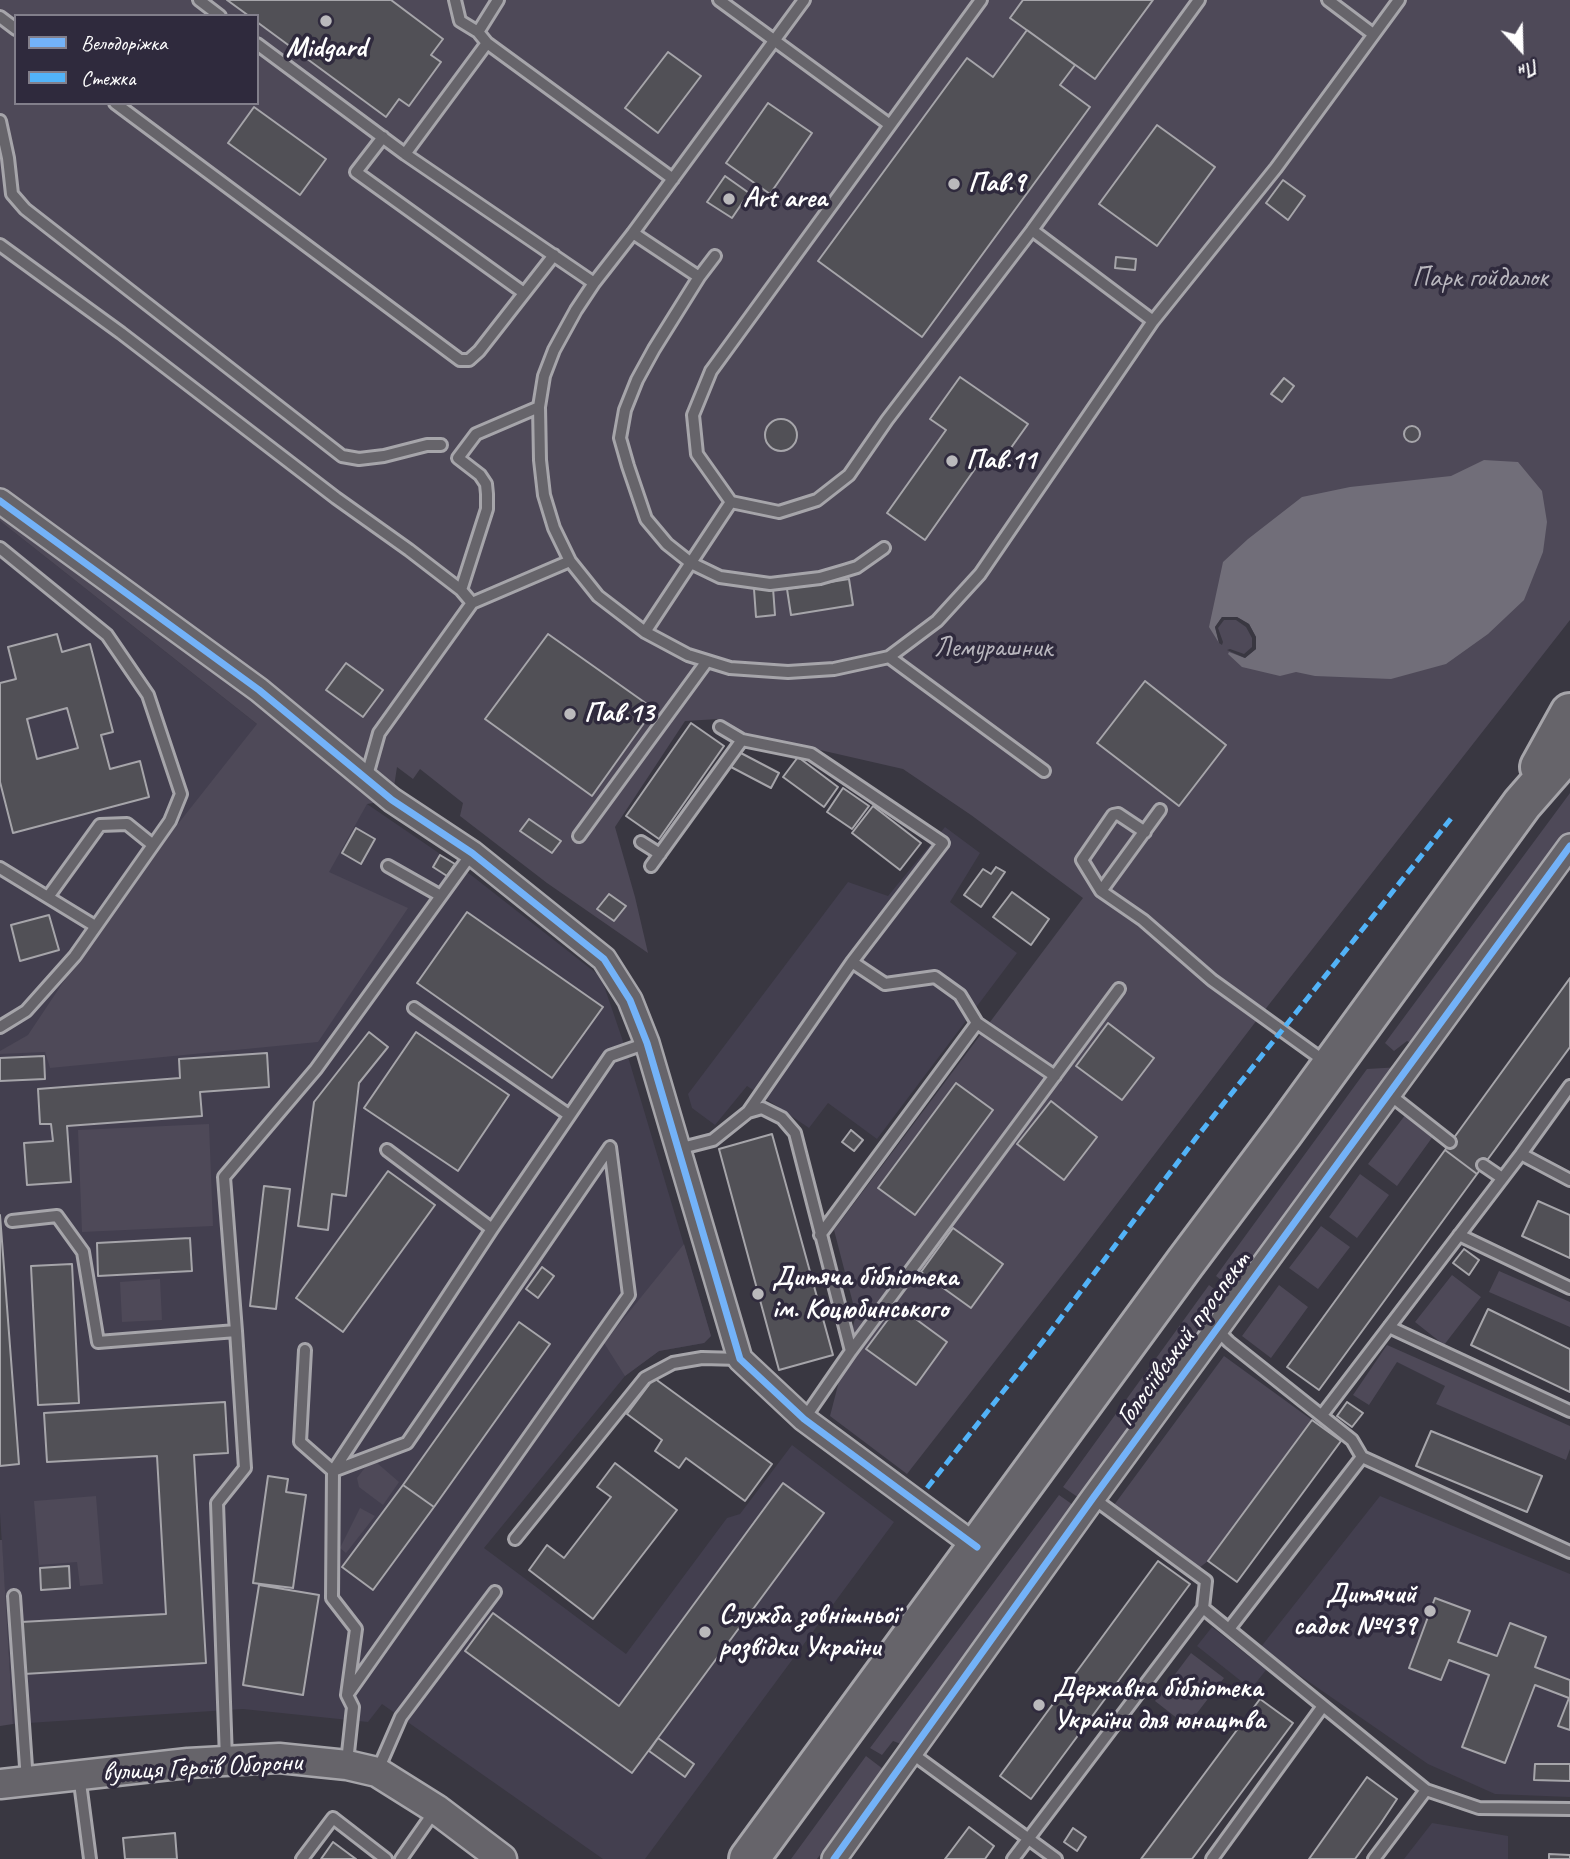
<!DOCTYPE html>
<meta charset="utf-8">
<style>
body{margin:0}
#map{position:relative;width:1570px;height:1859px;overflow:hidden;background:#393741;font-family:Caveat,sans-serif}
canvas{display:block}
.legend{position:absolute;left:14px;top:14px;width:245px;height:91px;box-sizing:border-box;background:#2f2a3d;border:2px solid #827f8b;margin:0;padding:9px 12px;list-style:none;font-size:21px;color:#fff}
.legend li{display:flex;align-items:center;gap:14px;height:35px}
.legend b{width:35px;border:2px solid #827f8b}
.north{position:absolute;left:1486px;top:14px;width:70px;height:70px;-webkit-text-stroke:5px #2f2a3d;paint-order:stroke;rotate:158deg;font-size:19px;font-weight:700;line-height:28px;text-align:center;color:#fff}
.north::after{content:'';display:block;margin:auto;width:24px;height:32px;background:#fff;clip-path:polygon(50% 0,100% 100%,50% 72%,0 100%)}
</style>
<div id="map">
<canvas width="1570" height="1859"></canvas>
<ul class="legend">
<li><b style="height:9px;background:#73b2f8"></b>Велодоріжка</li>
<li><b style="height:9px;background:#52b3f8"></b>Стежка</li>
</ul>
<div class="north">Пн</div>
</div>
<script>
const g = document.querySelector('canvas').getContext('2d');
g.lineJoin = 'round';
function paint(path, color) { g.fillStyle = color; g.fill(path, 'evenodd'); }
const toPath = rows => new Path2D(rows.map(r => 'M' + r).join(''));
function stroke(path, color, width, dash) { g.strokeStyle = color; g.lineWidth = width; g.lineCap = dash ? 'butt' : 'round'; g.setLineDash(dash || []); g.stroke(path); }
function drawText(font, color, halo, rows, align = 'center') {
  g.font = font + ' Caveat,sans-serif'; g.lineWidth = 7; g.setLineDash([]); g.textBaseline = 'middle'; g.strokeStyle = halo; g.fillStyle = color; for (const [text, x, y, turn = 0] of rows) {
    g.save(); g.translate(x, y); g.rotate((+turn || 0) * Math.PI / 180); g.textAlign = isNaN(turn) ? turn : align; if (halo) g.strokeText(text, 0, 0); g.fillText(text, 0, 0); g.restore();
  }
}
const built = toPath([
 [0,521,257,724,367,804,471,875,601,977,626,1050,711,1336,704,1343,659,1351,625,1376,484,1548,626,1654,727,1518,740,1514,792,1445,894,1522,645,1859,603,1859,382,1704,368,1722,243,1709,13,1724,0,1513],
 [945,827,980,853,950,902,1017,953,877,1139,828,1103,809,1128,747,1086,715,1125,692,1108,688,1094,848,882,888,896],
 [1380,1496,1570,1574,1570,1797,1495,1794,1428,1764,1260,1648],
 [1212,1627,1266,1670,1251,1689,1197,1646],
 [1432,1823,1508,1836,1508,1859,1404,1859]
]);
const green = toPath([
 [0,0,1570,0,1570,620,1260,1016,1077,1256,907,1474,830,1416,856,1315,834,1230,1083,898,971,815,903,769,737,731,719,719,685,721,615,827,635,897,648,953,547,883,460,816,463,803,420,769,413,779,397,767,392,800,367,804,329,872,408,908,318,1042,50,1068,45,1052,0,1054,0,1051,28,1035,72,969,170,834,257,724,0,521],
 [16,16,257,16,257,103,16,103],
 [1570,793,1570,833,1415,1045,1407,1041,1394,1051,1385,1043],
 [1401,1067,1235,1291,1216,1276,1367,1069],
 [1406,1114,1434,1135,1397,1186,1368,1164],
 [209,1124,213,1226,82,1232,78,1130],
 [1360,1174,1389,1195,1357,1238,1329,1217],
 [1321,1226,1350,1247,1318,1289,1289,1268],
 [684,1244,711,1336,704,1343,659,1351,625,1376,604,1343],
 [1499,1271,1570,1302,1570,1327,1489,1292],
 [1452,1275,1481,1297,1444,1345,1415,1322],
 [160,1279,162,1320,122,1322,120,1282],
 [1209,1285,1228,1299,1082,1500,1063,1487],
 [1279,1285,1308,1307,1271,1358,1242,1336],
 [1387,1345,1570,1426,1570,1449,1566,1460,1436,1404,1445,1386,1397,1362,1369,1405,1353,1395],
 [1224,1356,1312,1420,1208,1561,1199,1568,1114,1505],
 [377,1463,399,1482,383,1505,359,1487,357,1478,367,1465],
 [1059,1495,1076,1507,901,1744,893,1741,882,1755,870,1748],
 [96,1496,103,1584,80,1586,77,1562,39,1565,34,1501],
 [360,1508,375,1516,346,1553,340,1548],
 [0,1540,2,1540,13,1724,0,1726],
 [1191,1653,1224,1678,1187,1726,1155,1701],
 [866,1756,883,1769,817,1859,791,1859]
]);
const water = toPath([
 [1484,460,1518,462,1542,491,1547,522,1543,552,1524,600,1488,634,1446,664,1391,679,1315,676,1296,672,1280,676,1242,667,1228,654,1229,652,1245,658,1256,649,1256,637,1249,624,1237,617,1222,617,1215,627,1219,643,1209,627,1223,562,1248,539,1302,497,1350,487,1451,476]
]);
const pier = toPath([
 [1222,617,1237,617,1249,624,1256,637,1256,649,1245,658,1227,650,1230,649,1244,654,1252,647,1252,638,1246,627,1236,620,1224,620,1218,628,1223,642,1222,645,1219,643,1215,627]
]);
const building = toPath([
 [227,0,391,0,443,39,431,55,441,62,409,106,399,99,386,117,257,22,257,16,249,16,227,0],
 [1023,0,1153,0,1095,79,1010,18,1023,0],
 [1027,30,1075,65,1060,85,1090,107,922,337,818,261,967,58,993,77,1027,30],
 [668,52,701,76,658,133,625,108,668,52],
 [768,103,812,133,770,194,726,163,768,103],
 [254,107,326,159,300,195,228,143,254,107],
 [1157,125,1215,167,1157,246,1099,204,1157,125],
 [725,176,749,193,732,218,707,202,725,176],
 [1283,180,1305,196,1288,220,1266,203,1283,180],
 [1116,257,1136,259,1135,270,1115,268,1116,257],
 [960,377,1028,424,998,466,984,456,925,540,887,513,946,430,930,419,960,377],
 [1284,378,1294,386,1282,402,1271,394,1284,378],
 '765 435a16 16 0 1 1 32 0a16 16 0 1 1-32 0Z',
 '1404 434a8 8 0 1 1 16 0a8 8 0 1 1-16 0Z',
 [849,579,853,605,791,615,787,589,849,579],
 [773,588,775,615,756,617,754,589,773,588],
 [57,634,62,652,90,644,113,732,101,735,110,769,140,761,149,797,13,833,0,782,0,683,16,679,8,647,57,634],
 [67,708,78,748,37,759,27,719,67,708],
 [548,634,654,709,592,796,485,719,548,634],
 [346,663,383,690,363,717,326,690,346,663],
 [1145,681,1226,745,1179,806,1097,743,1145,681],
 [691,723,724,746,659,839,626,816,691,723],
 [739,752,779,773,771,788,731,767,739,752],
 [798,757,838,787,824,807,783,777,798,757],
 [843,788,869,806,852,829,827,812,843,788],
 [873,806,921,843,900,870,852,833,873,806],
 [529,819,561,841,552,853,520,831,529,819],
 [356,828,375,839,361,864,342,853,356,828],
 [440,855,455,864,447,876,433,867,440,855],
 [996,867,1005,872,981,907,964,895,983,869,991,874,996,867],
 [1012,892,1049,919,1031,945,993,917,1012,892],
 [609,894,626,906,614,921,597,909,609,894],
 [467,912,603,1007,552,1078,417,983,467,912],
 [49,915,59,950,20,961,11,925,49,915],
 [1570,978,1570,1047,1477,1174,1445,1150,1570,978],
 [1108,1023,1154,1058,1122,1100,1076,1066,1108,1023],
 [369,1032,388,1047,359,1083,346,1196,332,1194,328,1230,298,1226,314,1102,369,1032],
 [416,1032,509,1095,458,1171,364,1108,416,1032],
 [267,1053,269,1087,200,1092,202,1116,67,1126,71,1182,27,1185,24,1143,53,1141,51,1124,40,1124,38,1089,180,1078,179,1059,267,1053],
 [44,1056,45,1079,0,1081,0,1058,44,1056],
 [956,1083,993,1110,915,1215,878,1188,956,1083],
 [1051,1101,1097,1137,1064,1180,1017,1144,1051,1101],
 [851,1130,863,1140,854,1151,842,1142,851,1130],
 [772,1134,833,1355,779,1370,719,1149,772,1134],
 [1445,1150,1477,1174,1319,1390,1287,1367,1445,1150],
 [388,1171,435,1205,343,1332,296,1298,388,1171],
 [264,1186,290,1189,276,1309,250,1306,264,1186],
 [1538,1201,1570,1215,1570,1258,1522,1236,1538,1201],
 [0,1215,19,1464,0,1466,0,1215],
 [953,1228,1003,1264,971,1308,921,1272,953,1228],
 [190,1238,192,1271,98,1276,97,1243,190,1238],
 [1464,1249,1479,1260,1469,1275,1453,1263,1464,1249],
 [72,1264,79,1403,38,1405,31,1266,72,1264],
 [542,1267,554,1276,538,1298,526,1289,542,1267],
 [898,1306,947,1342,916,1385,866,1349,898,1306],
 [1488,1309,1570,1349,1570,1392,1471,1345,1488,1309],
 [519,1322,550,1344,434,1507,403,1485,519,1322],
 [654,1378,772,1464,745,1501,686,1458,679,1468,655,1451,662,1440,627,1414,654,1378],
 [225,1402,228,1453,194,1455,206,1663,24,1674,21,1622,166,1614,157,1456,47,1462,44,1413,225,1402],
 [1347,1402,1363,1413,1352,1427,1337,1416,1347,1402],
 [1312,1420,1341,1441,1237,1582,1208,1561,1312,1420],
 [1431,1431,1542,1476,1527,1512,1416,1466,1431,1431],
 [615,1463,677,1510,593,1619,529,1570,547,1545,564,1558,611,1497,597,1487,615,1463],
 [268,1476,288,1479,286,1492,306,1495,293,1588,253,1583,268,1476],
 [783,1483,824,1513,632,1773,465,1651,493,1613,619,1706,783,1483],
 [403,1485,434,1507,373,1590,342,1567,403,1485],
 [1158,1561,1190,1584,1031,1799,1000,1776,1158,1561],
 [69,1566,70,1588,41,1590,40,1568,69,1566],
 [259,1585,319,1595,303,1695,243,1685,259,1585],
 [1435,1598,1470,1611,1458,1642,1497,1656,1510,1623,1546,1637,1535,1667,1570,1680,1570,1730,1558,1726,1569,1698,1535,1685,1505,1763,1462,1747,1489,1675,1449,1660,1441,1680,1409,1668,1435,1598],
 [1260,1699,1293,1723,1241,1793,1192,1859,1141,1859,1260,1699],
 [658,1738,694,1764,685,1777,649,1751,658,1738],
 [1535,1764,1570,1764,1570,1781,1534,1780,1535,1764],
 [1367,1777,1397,1799,1381,1823,1355,1859,1309,1859,1367,1777],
 [969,1827,994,1846,985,1859,945,1859,969,1827],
 [1073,1828,1086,1837,1077,1851,1064,1842,1073,1828],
 [175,1833,177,1859,125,1859,123,1838,175,1833],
 [333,1842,356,1859,321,1859,333,1842],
 [1549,1854,1570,1855,1570,1859,1549,1859,1549,1854]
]);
const service = toPath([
 [199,0,220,16],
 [455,0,460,21,478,32,487,43,673,179],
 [719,0,890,125],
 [804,0,633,233,594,283,576,310,554,350,544,376,539,407,540,460,544,495,554,528,570,561,598,596,645,632,688,655,730,668,788,672,834,669,889,657,937,621,980,574,1153,321,1276,168,1399,0],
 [981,0,711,371,693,415,697,454,731,502,779,512,817,500,849,475,887,420,1032,230,1199,0],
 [1328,0,1373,34],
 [0,17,16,29],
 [478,32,498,0],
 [257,44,405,154,594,283],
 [115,103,460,360,469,360,479,351,554,255],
 [0,121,8,158,12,194,25,209,342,456,359,459,384,456,427,445,441,445],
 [383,137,356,172,524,293],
 [405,154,487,43],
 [1032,230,1153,321],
 [633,233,699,277],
 [0,245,121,333,336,498,409,550,461,590,472,603],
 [715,256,699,277,654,349,637,380,625,410,620,438,628,466,646,519,667,544,691,563,720,577,770,584,820,578,844,571,857,567,884,548],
 [0,548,107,635,148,695,181,794,170,821,75,956,26,1011,0,1027],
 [461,590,487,509,487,494,486,484,480,475,458,458,476,434,539,407],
 [645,632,731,502],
 [889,657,1044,771],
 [720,727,742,740],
 [366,779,379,733,472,603,570,561],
 [1145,832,1118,814,1113,815,1082,860,1101,891,1143,920,1212,980,1327,1063],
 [579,836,707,661],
 [641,842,660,854],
 [388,866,441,896],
 [651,866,742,740,811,754,943,843,852,962,748,1112],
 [0,868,95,926],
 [1101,891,1160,810],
 [48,897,100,825,127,824,153,845],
 [852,962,885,984,935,977,960,995,977,1023,1055,1076],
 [414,1008,569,1115],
 [1389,1094,1450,1142],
 [678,1149,713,1140,748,1112,762,1108,782,1118,795,1133,851,1351],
 [387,1150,492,1229],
 [1521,1154,1570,1180],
 [1483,1165,1502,1178],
 [12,1221,57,1216,83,1252,98,1342,236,1331],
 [820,1235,977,1023],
 [1459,1235,1570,1288],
 [1389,1327,1570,1411],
 [1217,1330,1229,1342,1352,1440,1362,1457,1570,1552],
 [305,1350,300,1442,333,1471,407,1443,610,1147,629,1295,347,1695],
 [1322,1415,1521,1154,1570,1086],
 [804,1419,851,1351,1119,989],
 [1093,1498,1206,1581,1203,1608,1426,1790,1479,1808,1570,1809],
 [515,1539,645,1378,673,1363,702,1358,740,1359],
 [14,1596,27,1781],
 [1229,1629,1362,1457],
 [910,1752,1056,1859],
 [226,1759,217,1503,245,1468,236,1331,224,1177,316,1069,472,853],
 [347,1762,353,1707,347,1695,356,1629,332,1598,333,1471,492,1229,610,1056,647,1043],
 [377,1772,401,1717,495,1592],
 [79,1775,90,1859],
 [302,1859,333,1818,386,1859],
 [401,1859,436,1809],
 [1013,1859,1203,1608],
 [1212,1859,1323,1706],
 [1374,1859,1426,1790]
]);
const minor = toPath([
 [0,501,259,690,392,800,472,853,604,959,630,1000,647,1043,740,1359,804,1419,977,1547],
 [834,1859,1093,1498,1570,846]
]);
const tertiary = toPath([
 [0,1784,188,1763,279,1758,347,1765,377,1772,436,1809,502,1859]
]);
const trunk = toPath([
 [1540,767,1570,713],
 [749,1859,1185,1263,1284,1131,1522,804,1570,749]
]);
const quiet = toPath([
 [927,1488,1047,1336,1196,1138,1453,816]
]);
const cycleway = toPath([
 [0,501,259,690,392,800,472,853,604,959,630,1000,647,1043,740,1359,804,1419,977,1547],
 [834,1859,1093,1498,1570,846]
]);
const markers = [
 [326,21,7,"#bab9bc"],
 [954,184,7,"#bab9bc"],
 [729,199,7,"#bab9bc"],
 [952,461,7,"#bab9bc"],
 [570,714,7,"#bab9bc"],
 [758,1294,7,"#bab9bc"],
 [1430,1611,7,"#bab9bc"],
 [705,1632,7,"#bab9bc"],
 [1039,1705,7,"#bab9bc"]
];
const poiNames = [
 ["Midgard",326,49,"center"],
 ["Пав.9",968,184],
 ["Art area",743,199],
 ["Пав.11",966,461],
 ["Пав.13",584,714],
 ["Дитяча бібліотека",772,1278],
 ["ім. Коцюбинського",772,1310],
 ["Дитячий",1416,1595,"right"],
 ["садок №439",1416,1627,"right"],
 ["Служба зовнішньої",719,1616],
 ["розвідки України",719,1648],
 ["Державна бібліотека",1053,1689],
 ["України для юнацтва",1053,1721]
];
const parkNames = [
 ["Парк гойдалок",1480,279],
 ["Лемурашник",993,649]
];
const streetNames = [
 ["Голосіївський проспект",1184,1339,-54],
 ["вулиця Героїв Оборони",202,1768,-3]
];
paint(built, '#433f4f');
paint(green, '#4e4958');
paint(water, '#716e79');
paint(pier, '#393741');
paint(building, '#515056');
stroke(building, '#a6a5aa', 2);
stroke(service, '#a6a5aa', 16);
stroke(minor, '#a6a5aa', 28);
stroke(tertiary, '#a6a5aa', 33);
stroke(trunk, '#a6a5aa', 44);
stroke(service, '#66646a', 10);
stroke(minor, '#66646a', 23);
stroke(tertiary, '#66646a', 28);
stroke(trunk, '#66646a', 38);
stroke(quiet, '#52b3f8', 5, [10, 5]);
stroke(cycleway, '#73b2f8', 7);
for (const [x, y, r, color] of markers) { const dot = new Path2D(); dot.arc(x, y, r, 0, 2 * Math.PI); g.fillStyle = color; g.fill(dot); stroke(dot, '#2f2a3d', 2.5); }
drawText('bold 28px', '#fff', '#2f2a3d', poiNames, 'left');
drawText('28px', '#b9b7be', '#2f2a3d', parkNames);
drawText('28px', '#fff', '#2f2a3d', streetNames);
</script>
